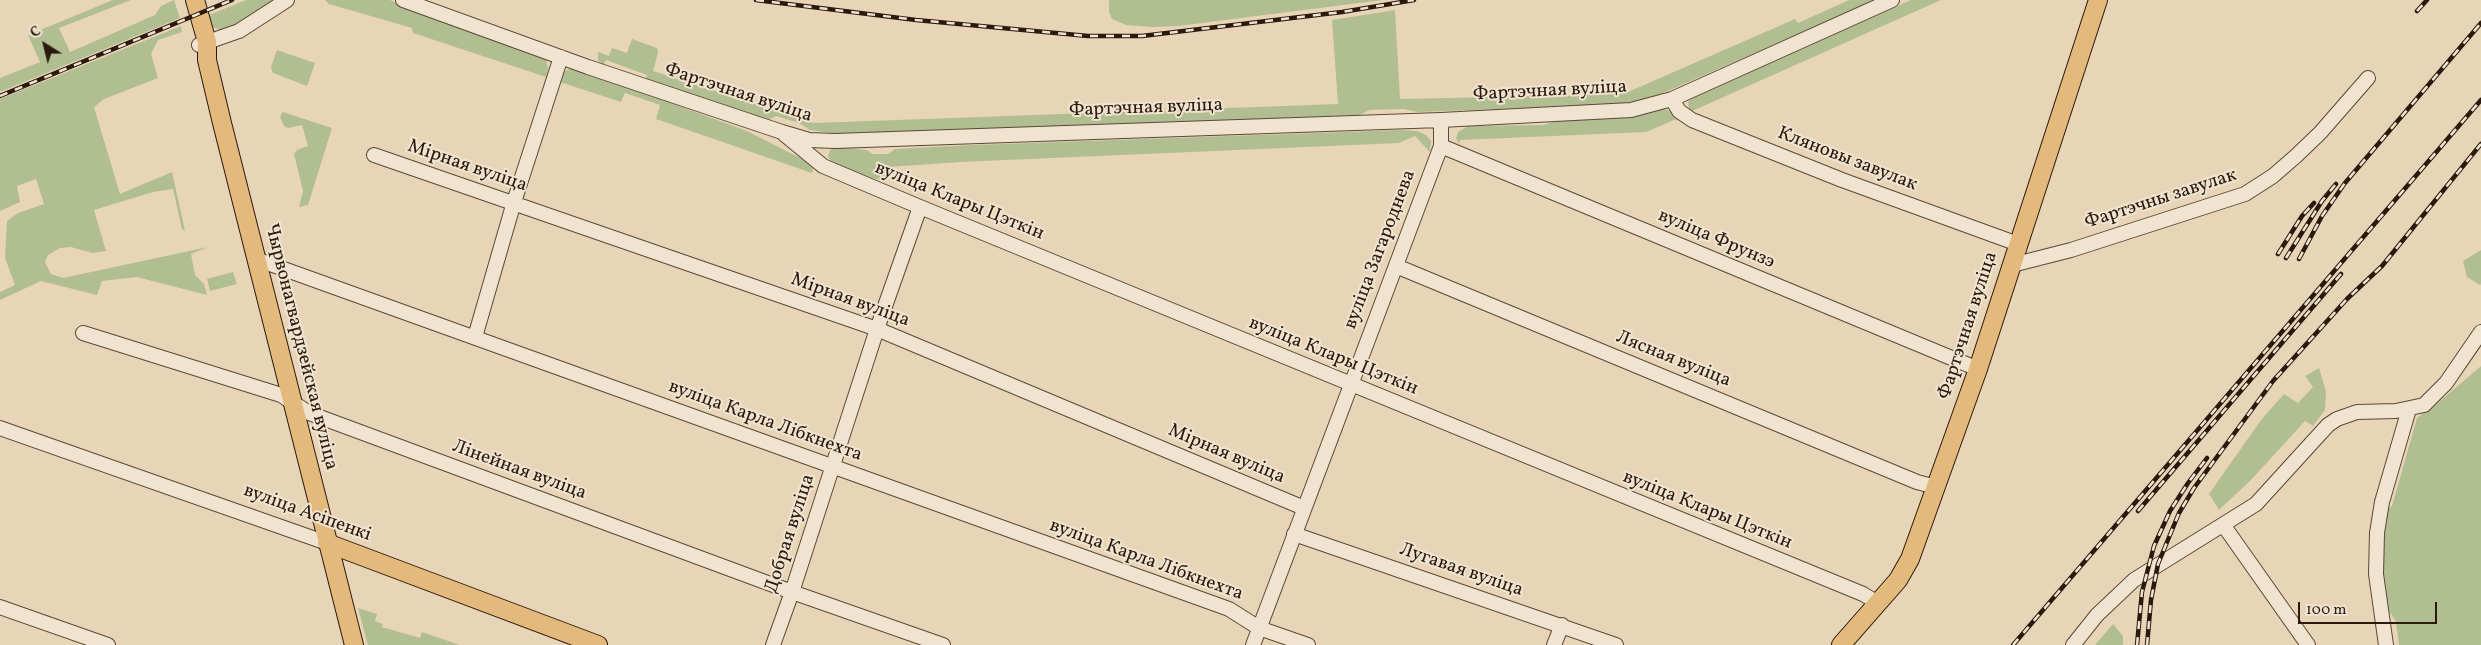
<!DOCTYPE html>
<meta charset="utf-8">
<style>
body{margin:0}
#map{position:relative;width:2481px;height:645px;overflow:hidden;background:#e8d5b7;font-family:Vollkorn,serif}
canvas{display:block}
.north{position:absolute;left:20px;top:20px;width:50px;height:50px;-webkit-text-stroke:4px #f0e4d0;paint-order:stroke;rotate:324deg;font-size:14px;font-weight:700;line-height:20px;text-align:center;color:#2a190c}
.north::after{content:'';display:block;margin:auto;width:18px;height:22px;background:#2a190c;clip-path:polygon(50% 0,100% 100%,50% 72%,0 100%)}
.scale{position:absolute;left:2298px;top:602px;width:139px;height:22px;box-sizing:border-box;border:2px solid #2a190c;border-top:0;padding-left:6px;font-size:15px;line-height:18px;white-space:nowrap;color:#2a190c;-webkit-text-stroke:4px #f0e4d0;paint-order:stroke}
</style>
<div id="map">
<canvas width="2481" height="645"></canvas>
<div class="north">С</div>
<div class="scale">100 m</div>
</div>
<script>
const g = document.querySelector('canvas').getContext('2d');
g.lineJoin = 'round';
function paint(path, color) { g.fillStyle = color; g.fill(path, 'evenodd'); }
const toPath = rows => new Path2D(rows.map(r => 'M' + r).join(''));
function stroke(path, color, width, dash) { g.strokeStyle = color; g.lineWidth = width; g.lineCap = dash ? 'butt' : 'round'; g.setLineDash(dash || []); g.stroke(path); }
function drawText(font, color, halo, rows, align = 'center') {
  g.font = font + ' Vollkorn,serif'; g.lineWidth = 4; g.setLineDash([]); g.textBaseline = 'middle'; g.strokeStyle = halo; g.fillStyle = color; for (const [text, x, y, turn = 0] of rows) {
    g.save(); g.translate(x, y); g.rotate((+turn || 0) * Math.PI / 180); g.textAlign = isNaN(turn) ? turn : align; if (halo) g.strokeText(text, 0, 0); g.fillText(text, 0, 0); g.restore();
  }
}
const green = toPath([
 [113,0,131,0,59,28,70,52,155,15,161,6,174,0,180,18,0,92,0,78,40,62,28,35],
 [246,0,277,0,240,24,222,31,213,27,209,15],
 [325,0,390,0,546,59,548,69,546,77,413,33,412,28,329,4],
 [1109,0,1383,0,1178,26,1152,27,1126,25,1112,19,1109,12],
 [1849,0,1875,0,1654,97,1624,103,1557,107,1417,112,1404,109,1370,110,1359,115,838,134,810,130,799,123,776,116,769,120,739,113,645,82,647,75,606,60,603,66,598,60,598,52,609,56,612,48,627,53,632,39,657,48,658,53,653,71,814,123,1338,104,1332,20,1395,10,1400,99,1587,95,1628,92,1795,19,1798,23],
 [1911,0,1941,0,1690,112,1689,109,1688,102,1693,97],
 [181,26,182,32,158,40,151,54,158,78,104,99,94,107,120,194,172,172,185,231,182,229,173,189,153,192,94,210,106,251,92,253,71,247,60,248,48,255,45,262,51,274,63,278,208,247,191,254,195,275,204,284,207,295,137,277,102,281,97,295,41,281,0,300,0,292,15,285,5,258,7,221,18,213,44,204,36,179,17,186,20,202,0,211,0,99],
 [277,50,315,63,307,86,273,73,271,67],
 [573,67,747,131,814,165,812,173,656,119,660,105,625,93,621,102,560,82,563,72],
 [1664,109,1674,112,1683,121,1674,120,1646,132,1460,140,1459,144,1456,138,1458,132,1468,126,1543,125,1555,121,1637,115],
 [283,112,332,128,308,205,299,207,303,191,294,154,297,150,308,146,302,125,288,128,284,126,280,117],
 [1401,130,1417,131,1426,135,1431,141,1430,152,1415,136,1399,143,960,162,888,167,884,181,857,174,832,162,828,157,830,150,838,147,867,150,873,154,888,154,895,149,973,145],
 [2481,250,2481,284,2480,285,2467,277,2463,261],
 [233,272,237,284,210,291,207,279],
 [2481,366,2481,645,2399,645,2396,622,2383,601,2381,585,2385,511,2392,506,2417,418,2439,402],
 [2319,368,2326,392,2325,410,2313,426,2305,421,2251,480,2219,510,2209,494,2261,420,2284,394,2298,403,2313,387,2305,376],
 [358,608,377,614,375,621,383,624,382,627,420,638,422,632,460,645,368,645],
 [2113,624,2123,636,2123,645,2095,645]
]);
const minor = toPath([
 [403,0,588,67,782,132,809,140,835,141,1441,120,1631,110,1672,99,1892,0],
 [199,45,239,31,287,0],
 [1672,99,1679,111,1692,120,1842,180,2018,244],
 [784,134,823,166,920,207,1863,594,1878,603],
 [1441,146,1978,369],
 [374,155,877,329,1304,508],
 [256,259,1229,609,1259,628,1308,645],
 [2012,265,2071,250,2245,194,2273,176,2296,156,2320,133,2368,78],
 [1396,266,1917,482,1936,487],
 [83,333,281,395,309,413,792,592,943,645],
 [475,337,514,202,561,57],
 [0,428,327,543],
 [2224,526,2308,645],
 [1294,534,1616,645],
 [0,607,108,645],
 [773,645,792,592,877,329,920,207],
 [1253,645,1441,146,1441,120],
 [1554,645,1562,625],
 [2073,645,2097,615,2134,580,2256,504,2328,425,2337,419,2357,412,2396,411,2424,405,2446,383,2481,332],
 [2386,645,2376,574,2377,533,2382,502,2409,409]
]);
const major = toPath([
 [195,0,207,42,207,60,222,123,354,645],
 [327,543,598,645],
 [1841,645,1898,580,1910,559,1978,369,2098,0]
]);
const rail = toPath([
 [756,0,916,20,1088,36,1142,36,1342,12,1414,0],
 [2417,11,2427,0],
 [0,96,232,0],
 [2278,254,2302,216,2314,203],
 [2286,258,2322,201,2336,184],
 [2299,259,2322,216,2345,183,2481,23],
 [2138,511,2341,274],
 [2013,645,2481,100],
 [2137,645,2142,592,2154,546,2170,511,2188,483,2207,458],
 [2147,645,2151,600,2158,564,2179,513,2194,488,2273,381,2347,299,2382,266,2481,144]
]);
const streetNames = [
 ["Фартэчная вуліца",1550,92,-3],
 ["Фартэчная вуліца",738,94,18],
 ["Фартэчная вуліца",1146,109,-2],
 ["Кляновы завулак",1847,160,21],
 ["Мірная вуліца",467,167,19],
 ["Фартэчны завулак",2161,200,-18],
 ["вуліца Клары Цэткін",959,202,22],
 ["вуліца Фрунзэ",1716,240,23],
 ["вуліца Загароднева",1381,250,-69],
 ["Мірная вуліца",850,301,20],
 ["Фартэчная вуліца",1969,326,-72],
 ["Чырвонагвардзейская вуліца",300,347,76],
 ["вуліца Клары Цэткін",1333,357,22],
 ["Лясная вуліца",1673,360,22],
 ["вуліца Карла Лібкнехта",765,422,20],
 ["Мірная вуліца",1226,455,23],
 ["Лінейная вуліца",519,471,20],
 ["вуліца Клары Цэткін",1707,511,22],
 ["вуліца Асіпенкі",307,514,20],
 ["Добрая вуліца",791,534,-72],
 ["вуліца Карла Лібкнехта",1146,561,20],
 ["Лугавая вуліца",1461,571,19]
];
paint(green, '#b1be92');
stroke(minor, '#5a4837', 16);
stroke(major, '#2a190c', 20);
stroke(minor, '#f0e4d0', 14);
stroke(major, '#e4ba7c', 18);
stroke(rail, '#2a190c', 4.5);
stroke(rail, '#f0e4d0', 2.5, [8]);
drawText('19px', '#2a190c', '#f0e4d0', streetNames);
</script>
